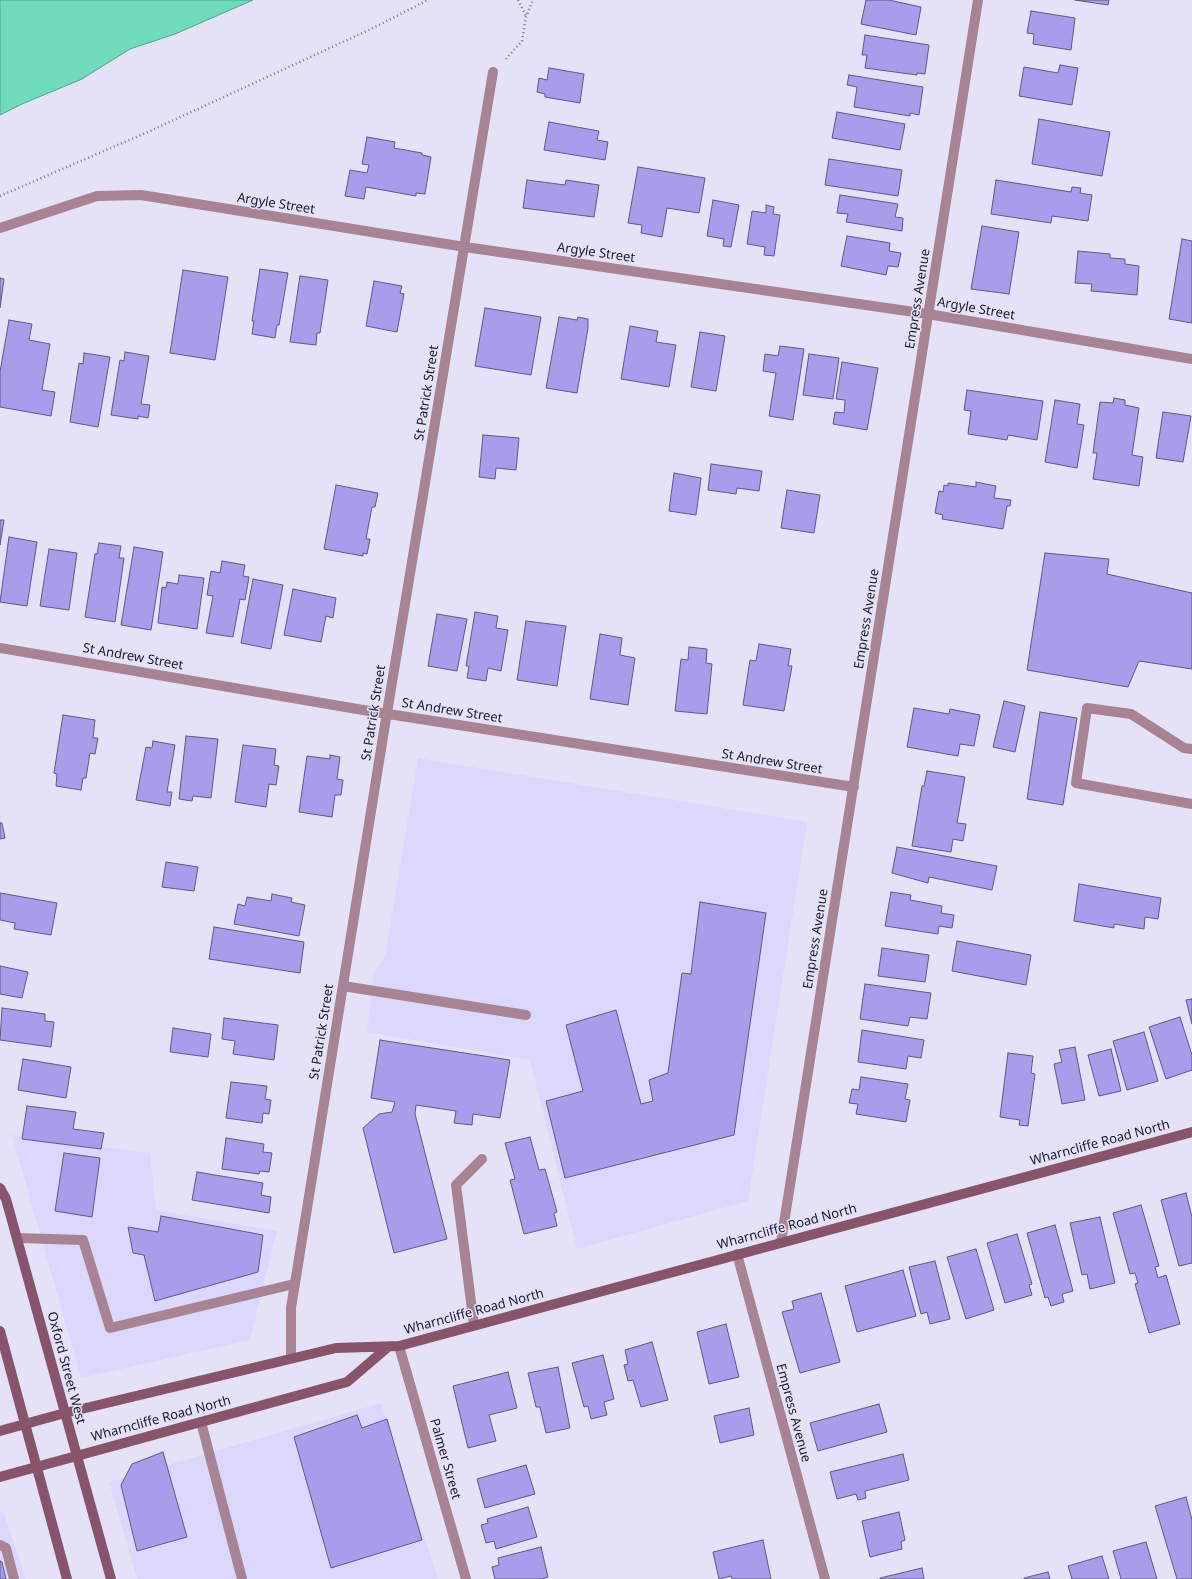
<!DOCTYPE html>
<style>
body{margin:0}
canvas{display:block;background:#e5e2f8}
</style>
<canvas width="1192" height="1579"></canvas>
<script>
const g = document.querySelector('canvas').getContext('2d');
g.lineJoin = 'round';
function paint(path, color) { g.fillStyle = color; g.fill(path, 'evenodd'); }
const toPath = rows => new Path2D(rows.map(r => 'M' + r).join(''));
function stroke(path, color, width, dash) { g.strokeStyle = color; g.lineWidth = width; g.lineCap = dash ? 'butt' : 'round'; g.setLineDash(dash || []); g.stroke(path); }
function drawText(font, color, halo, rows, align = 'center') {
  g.font = font + ' "Noto Sans",sans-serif'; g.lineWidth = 3; g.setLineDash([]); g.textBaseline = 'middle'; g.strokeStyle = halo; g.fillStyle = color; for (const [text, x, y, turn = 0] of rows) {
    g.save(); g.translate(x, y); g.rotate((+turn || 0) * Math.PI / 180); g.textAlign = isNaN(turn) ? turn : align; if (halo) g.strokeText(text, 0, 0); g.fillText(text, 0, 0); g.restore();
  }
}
const built = toPath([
 [418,758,807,822,748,1201,577,1249,530,1060,367,1032,374,972,385,956],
 [12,1135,150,1153,156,1210,277,1231,250,1340,81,1378],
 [381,1403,438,1579,137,1579,109,1482],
 [3,1511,26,1579,0,1579,0,1512]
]);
const water = toPath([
 [0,0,253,0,175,34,130,49,82,79,22,104,0,115,0,0]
]);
const building = toPath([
 [866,0,889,0,921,7,916,35,861,24,866,0],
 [1075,0,1109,0,1108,5,1075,0],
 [1031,11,1075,18,1071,50,1033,44,1034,34,1027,33,1031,11],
 [865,35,929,45,925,74,917,73,917,75,865,68,867,55,862,55,865,35],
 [1060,65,1078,68,1072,105,1019,96,1024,67,1058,73,1060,65],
 [549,68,584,74,580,103,545,97,545,94,537,92,539,78,547,80,549,68],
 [849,75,923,87,919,115,910,113,910,116,854,107,857,87,847,85,849,75],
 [837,112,905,124,900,150,832,138,837,112],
 [1039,119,1110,132,1102,176,1032,164,1039,119],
 [549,122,599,131,597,140,608,142,605,160,544,150,549,122],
 [367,137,395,142,394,148,422,153,422,155,431,157,425,194,416,193,416,196,366,187,364,199,345,196,350,170,367,173,369,165,362,164,367,137],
 [829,159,902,170,898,196,825,185,829,159],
 [638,167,705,178,699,213,667,208,662,237,641,233,642,225,628,223,638,167],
 [527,180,565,185,566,180,599,185,594,217,523,208,527,180],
 [996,180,1071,192,1072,187,1081,188,1080,193,1092,195,1088,221,1052,216,1051,223,991,214,996,180],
 [840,195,898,204,895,217,903,218,902,231,846,222,848,214,837,213,840,195],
 [713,200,739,205,731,247,723,246,724,239,707,236,713,200],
 [766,205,774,207,773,214,780,215,774,256,764,255,765,247,747,244,752,211,766,213,766,205],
 [982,226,1019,232,1009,294,971,289,982,226],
 [847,236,890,243,889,251,901,253,898,267,888,266,886,275,841,266,847,236],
 [1182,239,1192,241,1192,323,1169,319,1182,239],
 [1078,251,1110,254,1110,258,1125,259,1125,264,1139,266,1137,295,1091,291,1092,284,1075,283,1078,251],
 [260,269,288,273,279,325,277,325,275,338,252,334,254,321,252,321,260,269],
 [183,270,228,277,215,360,170,353,183,270],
 [300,276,328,280,320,333,317,333,316,345,290,342,300,276],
 [0,278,4,279,0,308,0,278],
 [374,281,402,286,400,293,404,294,397,332,366,326,374,281],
 [485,308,541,317,531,375,475,366,485,308],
 [559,317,577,320,578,317,588,319,588,328,577,393,546,388,559,317],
 [9,320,32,324,29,340,50,344,42,390,55,392,51,416,0,407,0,372,9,320],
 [630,326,658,331,656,342,676,345,669,387,621,379,630,326],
 [700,332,725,336,716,391,691,387,700,332],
 [780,346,804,349,793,420,769,416,776,373,763,371,765,354,778,356,780,346],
 [125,352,149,356,141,404,150,405,148,418,138,416,138,419,111,415,120,360,124,361,125,352],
 [84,353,110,357,98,427,70,422,79,363,83,364,84,353],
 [809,354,839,358,833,399,803,395,809,354],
 [842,362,878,368,867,430,833,424,835,412,844,413,845,400,836,399,842,362],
 [967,390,1043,401,1037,440,1008,435,1007,440,968,434,971,411,964,410,967,390],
 [1114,398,1125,400,1125,405,1139,408,1132,455,1143,457,1139,486,1093,479,1097,453,1093,453,1100,402,1113,403,1114,398],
 [1055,400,1080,404,1077,424,1084,425,1077,468,1045,462,1055,400],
 [1163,412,1191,416,1183,462,1156,458,1163,412],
 [483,435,519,438,516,470,496,468,495,479,479,477,483,435],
 [711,464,762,471,759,491,737,488,736,494,708,490,711,464],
 [674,473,701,478,696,515,669,511,674,473],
 [976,482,996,486,994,498,1011,500,1010,506,1007,506,1003,529,942,519,943,515,935,513,939,491,943,492,944,485,948,486,948,483,976,487,976,482],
 [336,485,378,493,375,507,372,507,366,539,370,539,367,554,363,553,363,556,324,549,336,485],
 [787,490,820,495,814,533,781,528,787,490],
 [0,520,4,520,0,545,0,520],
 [9,537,37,542,27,606,0,602,9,537],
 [99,543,121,546,119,558,124,558,115,622,85,617,95,554,97,554,99,543],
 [134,547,163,552,151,630,121,625,134,547],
 [49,549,77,553,69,610,40,606,49,549],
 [1045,553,1109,559,1107,574,1192,593,1192,669,1139,661,1128,687,1027,670,1045,553],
 [222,561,245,565,243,576,249,577,245,600,240,599,233,637,206,633,213,596,207,595,211,571,220,573,222,561],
 [179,575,204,578,197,629,158,623,162,587,166,588,167,582,178,584,179,575],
 [253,579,283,585,271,649,241,643,253,579],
 [293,589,336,598,333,618,326,616,321,642,284,635,293,589],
 [475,612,498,616,496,628,508,630,501,671,488,668,486,681,467,678,469,666,466,666,475,612],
 [437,614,467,619,457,671,428,666,437,614],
 [526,621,566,626,557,686,517,680,526,621],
 [600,634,622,638,620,655,635,658,628,705,590,699,600,634],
 [759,644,791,649,788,666,792,666,784,711,743,705,750,660,756,661,759,644],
 [689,647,707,649,706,663,712,664,707,714,675,711,681,659,688,660,689,647],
 [1004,701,1025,706,1015,752,993,747,1004,701],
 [914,708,949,714,950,709,980,715,974,746,960,744,958,756,907,747,914,708],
 [1040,712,1077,718,1063,805,1027,799,1040,712],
 [63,715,95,720,93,738,98,738,95,754,90,753,86,778,83,778,81,790,56,786,57,774,54,773,63,715],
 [186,736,218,739,211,798,193,796,192,801,179,799,186,736],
 [153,741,175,745,167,792,172,792,170,806,136,800,146,747,152,748,153,741],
 [243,745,276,749,274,765,279,766,276,785,269,784,266,807,235,802,243,745],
 [330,755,340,757,337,779,343,780,341,795,335,795,332,817,299,812,307,756,330,759,330,755],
 [927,771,965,777,957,823,966,824,963,841,953,839,951,852,912,846,922,786,924,786,927,771],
 [0,823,2,823,5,838,0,839,0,823],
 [897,847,997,866,992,890,929,877,928,883,892,873,897,847],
 [166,862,198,867,194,891,162,887,166,862],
 [1079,884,1161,898,1158,919,1145,917,1144,929,1114,924,1114,928,1074,921,1079,884],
 [891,892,911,895,910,900,942,906,941,913,954,915,952,928,939,926,938,934,885,926,891,892],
 [0,893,57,903,51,935,14,929,15,923,0,920,0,893],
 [272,894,292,898,291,902,305,905,299,936,234,924,238,904,245,906,247,897,271,901,272,894],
 [700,902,766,913,734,1135,565,1178,546,1101,583,1091,566,1025,616,1010,641,1104,653,1101,649,1080,668,1073,682,973,691,974,700,902],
 [214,927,304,942,300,973,209,959,214,927],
 [957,941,1031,955,1026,985,952,971,957,941],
 [882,948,929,955,925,982,878,976,882,948],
 [0,966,28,972,22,998,0,994,0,966],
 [865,984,931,993,927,1019,910,1017,908,1026,860,1019,865,984],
 [1192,999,1192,1024,1186,1000,1192,999],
 [2,1008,45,1014,45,1021,54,1022,51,1047,0,1040,2,1008],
 [1180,1017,1192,1055,1192,1070,1166,1079,1149,1027,1180,1017],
 [224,1018,278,1025,274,1060,233,1054,235,1041,222,1039,224,1018],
 [173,1028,211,1034,208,1057,170,1052,173,1028],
 [862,1030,924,1040,921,1058,908,1056,906,1069,858,1062,862,1030],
 [1144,1032,1158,1081,1127,1090,1113,1041,1144,1032],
 [380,1040,510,1060,500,1118,473,1114,472,1125,454,1123,456,1111,416,1105,415,1114,447,1239,394,1253,363,1128,379,1114,392,1112,395,1102,371,1098,380,1040],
 [1075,1047,1085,1100,1062,1104,1054,1064,1062,1062,1059,1050,1075,1047],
 [1111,1049,1121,1091,1099,1096,1088,1055,1111,1049],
 [1008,1053,1033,1056,1031,1073,1035,1074,1028,1126,1019,1125,1020,1120,1000,1117,1008,1053],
 [23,1059,71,1067,66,1098,18,1090,23,1059],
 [861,1077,908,1084,905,1099,910,1100,906,1122,856,1114,858,1104,849,1103,852,1089,859,1090,861,1077],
 [231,1082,267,1086,265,1099,271,1100,269,1114,263,1113,262,1123,226,1118,231,1082],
 [27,1106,76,1112,73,1129,104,1133,101,1149,22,1139,27,1106],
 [530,1137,539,1170,545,1169,557,1212,554,1213,557,1226,524,1234,510,1180,515,1179,505,1143,530,1137],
 [226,1138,264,1144,263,1152,272,1153,269,1172,260,1171,259,1174,222,1169,226,1138],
 [64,1153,100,1158,92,1217,55,1211,64,1153],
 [197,1172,263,1183,261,1195,271,1197,269,1213,192,1200,197,1172],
 [1186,1193,1192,1217,1192,1263,1179,1266,1161,1200,1186,1193],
 [1141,1205,1159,1266,1155,1267,1158,1278,1166,1275,1180,1324,1149,1333,1135,1284,1138,1283,1135,1273,1130,1274,1113,1213,1141,1205],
 [161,1216,263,1235,258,1272,155,1301,144,1255,133,1253,128,1227,158,1232,161,1216],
 [1100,1217,1115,1283,1090,1289,1087,1274,1082,1275,1070,1223,1100,1217],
 [1055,1225,1073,1291,1062,1294,1064,1302,1051,1306,1048,1297,1045,1298,1027,1233,1055,1225],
 [1017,1234,1032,1284,1029,1285,1032,1295,1005,1303,987,1243,1017,1234],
 [976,1249,994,1310,966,1319,947,1257,976,1249],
 [935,1261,950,1319,930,1324,927,1312,921,1314,909,1267,935,1261],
 [903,1270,916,1316,857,1332,845,1286,903,1270],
 [821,1293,840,1362,800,1373,782,1312,794,1309,792,1301,821,1293],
 [726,1324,739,1377,709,1384,697,1332,726,1324],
 [652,1342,668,1400,641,1407,633,1380,628,1381,624,1365,628,1364,625,1350,652,1342],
 [603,1355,614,1399,604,1402,607,1415,591,1419,588,1406,584,1407,572,1363,603,1355],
 [558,1367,570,1428,546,1433,540,1407,536,1407,528,1373,558,1367],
 [508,1372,517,1408,489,1415,496,1441,468,1448,453,1386,508,1372],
 [879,1404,887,1432,818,1451,810,1423,879,1404],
 [749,1408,754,1435,720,1443,714,1416,749,1408],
 [357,1415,362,1428,387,1419,422,1540,331,1568,294,1437,357,1415],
 [163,1452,187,1537,137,1551,121,1485,132,1464,163,1452],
 [903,1454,909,1480,865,1491,866,1498,858,1500,856,1494,837,1499,830,1472,903,1454],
 [526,1465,535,1494,485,1508,477,1479,526,1465],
 [1186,1497,1192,1520,1192,1579,1177,1579,1155,1506,1186,1497],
 [528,1507,537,1537,496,1549,494,1541,486,1543,481,1525,488,1523,487,1519,528,1507],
 [899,1512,905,1540,901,1542,902,1549,870,1557,862,1521,899,1512],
 [763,1540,771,1579,732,1579,731,1576,719,1579,713,1552,763,1540],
 [1146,1542,1157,1579,1121,1579,1113,1551,1146,1542],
 [541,1547,548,1577,542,1579,495,1579,492,1567,499,1565,498,1558,541,1547],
 [1102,1556,1109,1579,1072,1579,1068,1566,1102,1556],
 [0,1561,2,1562,6,1579,0,1579,0,1561],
 [922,1568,924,1579,880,1579,880,1578,922,1568],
 [1048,1572,1050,1579,1024,1579,1024,1578,1048,1572]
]);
const path = toPath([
 [518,0,526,16],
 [506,59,522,41,526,17,533,0],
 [0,196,150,131,371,29,428,0]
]);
const service = toPath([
 [1192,749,1184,748,1131,714,1087,708,1076,783,1192,804],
 [343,986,526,1015],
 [17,1238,83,1240,110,1328,294,1284],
 [474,1325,456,1185,482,1159],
 [201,1422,242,1579],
 [0,1545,6,1548,14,1579]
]);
const minor = toPath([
 [0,228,97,196,141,195,465,247,928,314,1192,359],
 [0,648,363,710,854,787],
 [781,1242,978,0],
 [737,1254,825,1579],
 [399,1346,466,1579],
 [291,1358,291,1308,382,743,493,72]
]);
const secondary = toPath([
 [0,1188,6,1199,111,1579],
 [0,1331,67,1579],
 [0,1431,65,1413,336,1348,399,1346,1192,1132],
 [0,1477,347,1382,388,1347]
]);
const streetNames = [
 ["Argyle Street",276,204,9],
 ["Argyle Street",596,253,8],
 ["Empress Avenue",918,299,-81],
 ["Argyle Street",976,309,10],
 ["St Patrick Street",427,393,-81],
 ["Empress Avenue",867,619,-81],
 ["St Andrew Street",133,657,10],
 ["St Andrew Street",452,711,9],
 ["St Patrick Street",374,713,-81],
 ["St Andrew Street",772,762,9],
 ["Empress Avenue",816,939,-81],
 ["St Patrick Street",322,1032,-81],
 ["Wharncliffe Road North",1100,1143,-15],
 ["Wharncliffe Road North",787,1227,-15],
 ["Wharncliffe Road North",474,1312,-15],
 ["Oxford Street West",66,1368,75],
 ["Empress Avenue",793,1413,75],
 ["Wharncliffe Road North",161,1419,-15],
 ["Palmer Street",445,1459,74]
];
paint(built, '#dcd7fc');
paint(water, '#70dbb9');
stroke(water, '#56a08e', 1);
paint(building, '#a99cea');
stroke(building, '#5f5886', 1);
stroke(path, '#7a778b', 2.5, [1, 3]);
stroke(service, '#a88393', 10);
stroke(minor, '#a88393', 10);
stroke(secondary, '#87546c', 10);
drawText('13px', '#1a172a', '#e5e2f8', streetNames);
</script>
